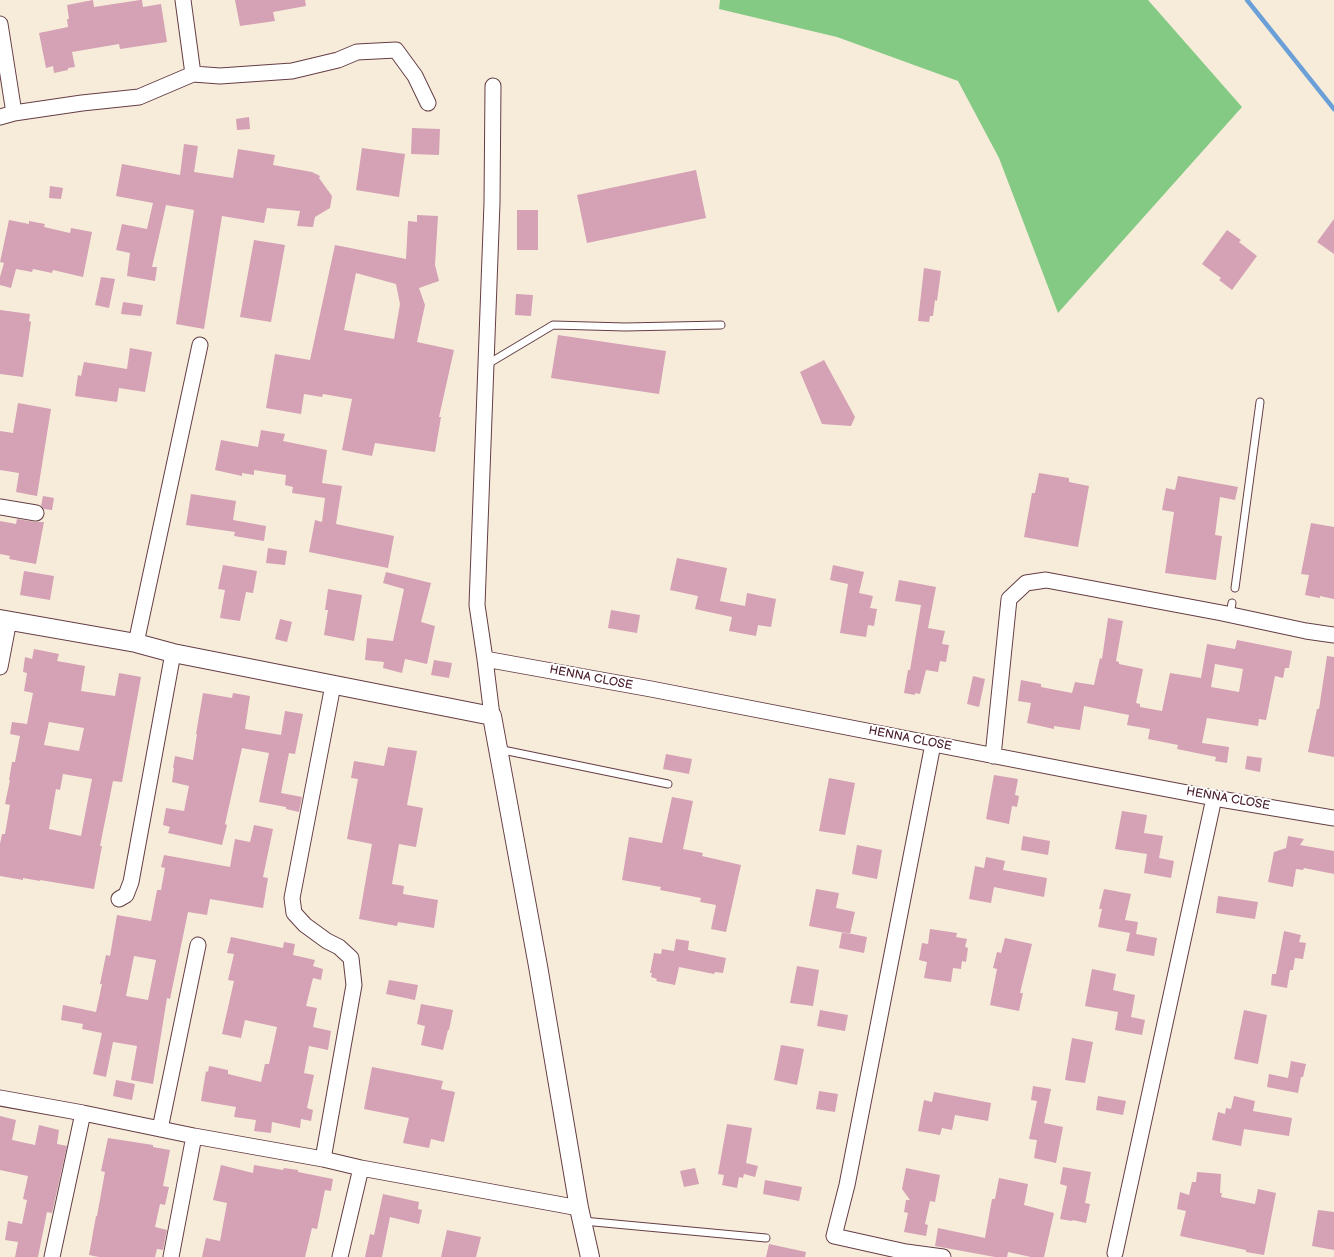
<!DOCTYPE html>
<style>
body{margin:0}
canvas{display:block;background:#f7ecda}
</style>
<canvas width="1334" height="1257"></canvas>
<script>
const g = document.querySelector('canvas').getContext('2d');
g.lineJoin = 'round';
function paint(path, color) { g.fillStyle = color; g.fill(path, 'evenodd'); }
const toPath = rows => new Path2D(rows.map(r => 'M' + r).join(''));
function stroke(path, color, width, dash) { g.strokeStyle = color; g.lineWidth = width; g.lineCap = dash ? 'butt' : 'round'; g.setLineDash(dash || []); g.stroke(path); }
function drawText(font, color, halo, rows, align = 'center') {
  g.font = font + ' "Balsamiq Sans",sans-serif'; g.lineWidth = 4; g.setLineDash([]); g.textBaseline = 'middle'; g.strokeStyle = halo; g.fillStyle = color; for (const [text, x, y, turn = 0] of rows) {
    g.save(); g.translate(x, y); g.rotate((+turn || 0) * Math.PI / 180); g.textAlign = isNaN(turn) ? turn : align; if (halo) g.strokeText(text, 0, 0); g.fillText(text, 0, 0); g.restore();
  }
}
const green = toPath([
 [720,0,1148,0,1242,107,1058,313,999,158,958,81,837,37,719,9]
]);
const stream = toPath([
 [1247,0,1334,109]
]);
const building = toPath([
 [93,0,94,7,140,0,142,0,143,7,161,4,167,42,120,49,119,44,72,52,75,67,68,68,68,70,54,73,53,66,46,68,39,33,68,27,67,19,69,19,67,5],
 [235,0,305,0,306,6,273,12,275,21,240,26],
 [249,117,250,129,237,130,236,119],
 [412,128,440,129,439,155,411,154],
 [184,144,198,146,194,172,233,178,238,149,275,155,273,165,312,172,320,176,319,178,332,196,330,208,315,217,313,227,297,226,300,211,267,208,264,223,222,216,204,329,176,324,194,210,166,205,152,267,157,267,155,281,127,276,130,253,116,250,122,224,147,229,153,203,116,196,122,164,180,175],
 [362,148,405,154,399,197,356,190],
 [696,170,706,218,587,243,577,195],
 [50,186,63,188,61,199,49,198],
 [517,210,538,210,538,250,517,250],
 [417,215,438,216,435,265,439,281,419,288,425,305,417,342,454,350,439,417,441,417,435,452,375,443,372,456,342,450,352,399,323,394,322,397,304,394,301,414,266,408,275,354,310,360,335,245,406,259,408,221,417,222],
 [356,273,396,284,400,304,394,339,344,330],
 [1334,219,1334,254,1317,242],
 [9,220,29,224,29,221,45,224,44,227,70,233,71,228,92,232,83,277,53,270,52,273,33,269,32,272,16,269,11,288,0,285,0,277,4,263,0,262],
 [1227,230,1241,240,1239,242,1257,256,1232,290,1219,280,1221,278,1202,264],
 [254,240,285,245,271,322,240,317],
 [924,268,941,271,937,301,935,300,933,316,930,316,929,322,918,321],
 [101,277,115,279,109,308,95,305],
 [516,294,533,295,531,316,515,315],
 [123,302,143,305,141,316,121,314],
 [0,310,30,314,29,321,31,322,23,377,0,374],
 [558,335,666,351,659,394,551,378],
 [130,348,152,352,145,392,119,388,117,402,75,396,78,375,81,376,84,362,127,369],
 [824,360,855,417,851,426,822,424,800,372],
 [18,403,51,409,37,496,16,492,19,473,0,470,0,431,13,433],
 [261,430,285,434,283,441,327,450,322,483,342,486,336,524,394,536,388,568,309,552,315,520,322,522,325,498,292,493,293,487,285,485,286,475,254,470,254,475,242,473,242,476,215,470,221,440,258,447],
 [1039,473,1069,478,1069,482,1089,486,1078,547,1024,537,1032,493,1035,493],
 [1178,476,1238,487,1235,500,1220,497,1215,535,1222,536,1216,580,1165,573,1174,512,1162,510,1166,488,1175,490],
 [191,494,236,501,233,520,266,526,264,541,234,536,235,532,186,525],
 [43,496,54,498,52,510,44,509,41,506],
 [17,519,35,522,44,522,36,564,9,559,10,556,0,554,0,521,16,524],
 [1311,523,1334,527,1334,599,1320,596,1320,598,1305,595,1309,575,1301,574],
 [268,548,287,551,285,565,266,563],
 [677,558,727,568,720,601,745,606,747,593,776,599,771,627,758,625,756,636,729,631,732,617,695,609,698,596,670,590],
 [223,565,257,571,253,593,246,592,240,621,220,618,225,590,218,589],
 [833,565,864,572,859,593,873,596,870,608,877,609,874,626,868,625,866,637,840,633,848,584,830,580],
 [24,571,54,576,50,600,20,595],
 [386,572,431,583,421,622,435,626,427,664,405,659,402,673,383,668,384,662,365,660,367,638,393,641,404,589,383,583],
 [899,580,936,587,928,628,945,631,942,644,949,645,946,662,940,661,938,672,926,670,920,694,915,693,915,695,904,693,908,670,910,670,921,605,895,601],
 [328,589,362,595,354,641,324,635,328,610,325,610],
 [611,610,640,615,637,633,608,628],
 [1108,618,1123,621,1116,661,1119,662,1119,664,1143,669,1136,703,1140,704,1140,707,1162,711,1170,673,1201,678,1207,644,1235,649,1237,640,1292,651,1289,668,1285,668,1283,678,1275,676,1266,720,1259,719,1258,726,1207,718,1202,743,1229,747,1227,763,1215,761,1216,757,1177,749,1178,745,1148,739,1150,729,1127,725,1129,715,1084,706,1080,730,1054,726,1054,729,1027,723,1031,703,1018,701,1021,680,1041,684,1041,687,1072,693,1075,682,1094,685,1100,658,1102,659],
 [1215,664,1243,669,1239,692,1211,687],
 [280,619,292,622,287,642,275,639],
 [34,649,59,654,57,661,85,666,81,691,115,696,119,673,141,677,122,782,113,781,100,846,102,846,94,889,40,880,40,881,23,878,23,880,0,876,0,844,2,834,5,834,10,805,5,804,10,780,9,780,12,762,15,762,20,736,10,734,12,722,27,724,33,693,24,691,27,673,23,672,25,657,32,659],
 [49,722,84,728,79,751,44,745],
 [63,774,92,779,81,836,49,829,56,789,60,790],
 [1327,656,1334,657,1334,757,1308,752,1317,709,1319,709],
 [434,660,452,663,449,678,431,675],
 [973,676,985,679,979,707,967,704],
 [203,693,232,698,233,693,250,696,245,729,281,735,285,711,303,714,295,754,289,753,281,793,302,797,299,812,286,809,286,807,259,802,269,753,242,748,225,824,227,825,222,845,168,833,170,827,163,825,166,808,184,811,189,786,172,782,174,768,173,768,175,756,193,760,197,734,196,734],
 [388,747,417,751,407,805,423,808,416,847,399,844,392,884,404,886,403,894,438,900,434,928,398,922,397,926,359,919,372,844,347,839,358,779,351,778,354,761,384,766],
 [666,754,692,759,689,774,663,769],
 [1247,756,1262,758,1260,772,1245,769],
 [994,775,1018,779,1015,795,1019,796,1017,807,1012,806,1009,824,986,819],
 [829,778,855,783,845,835,819,831],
 [672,797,693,801,683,849,703,853,702,856,741,865,726,932,711,929,716,905,700,902,701,898,660,890,661,887,622,880,629,837,662,843],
 [1122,811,1147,815,1144,833,1163,836,1159,858,1174,861,1171,878,1144,873,1147,854,1115,849],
 [254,825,273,829,263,877,268,878,263,908,210,899,207,915,188,912,170,999,167,998,153,1084,131,1080,137,1046,113,1042,106,1077,93,1074,102,1033,82,1029,83,1024,61,1020,63,1005,96,1012,102,984,100,984,106,955,110,956,117,915,151,921,157,890,161,890,165,868,161,867,164,855,230,867,235,839,250,842],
 [134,956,156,960,148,1000,126,996],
 [1023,836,1050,841,1048,855,1021,850],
 [1288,836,1304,839,1300,845,1334,851,1334,874,1304,868,1303,870,1296,869,1293,887,1268,882,1274,852,1286,848],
 [857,845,882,850,877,879,852,874],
 [986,857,1005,861,1003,870,1047,878,1044,897,994,887,991,903,969,899,975,866,984,868],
 [816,889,839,893,836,908,855,912,850,934,809,926],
 [1104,889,1131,894,1125,920,1138,922,1136,934,1157,938,1154,956,1126,951,1130,933,1098,927,1102,909,1099,909],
 [1218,896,1258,902,1255,919,1216,913],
 [930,929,957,933,956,937,967,939,965,947,968,948,966,962,962,961,961,969,953,968,951,982,924,978,927,962,919,960,922,943,928,944],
 [1284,931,1301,935,1299,942,1306,943,1303,959,1295,958,1293,970,1290,970,1287,988,1271,985,1272,974,1276,974],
 [842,932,867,937,864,953,839,948],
 [231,937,283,948,284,942,295,944,293,955,315,960,313,966,323,969,321,980,313,978,306,1006,317,1008,313,1027,331,1031,328,1050,309,1046,304,1073,314,1075,307,1108,313,1110,311,1121,301,1119,300,1128,272,1122,271,1133,254,1131,256,1120,234,1117,236,1107,201,1101,206,1071,208,1072,209,1066,228,1070,228,1074,261,1082,265,1064,269,1064,277,1027,245,1020,241,1038,222,1034,234,981,228,980,234,954,227,953],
 [1005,938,1032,944,1020,993,1023,993,1019,1011,990,1005,997,969,993,968,997,952,1001,953],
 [676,939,689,941,688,950,726,958,723,973,715,972,714,974,679,967,675,985,656,981,657,979,651,977,652,973,650,973,654,953,661,954,662,949,674,951],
 [797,966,819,970,813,1006,790,1003],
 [1092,969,1116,974,1113,990,1135,995,1131,1017,1145,1020,1142,1035,1115,1030,1118,1012,1085,1006],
 [389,980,418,985,415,1000,386,994],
 [421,1004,453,1010,449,1030,448,1030,443,1050,421,1045,425,1026,417,1024],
 [820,1010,848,1015,845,1031,817,1026],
 [1244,1010,1267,1015,1258,1064,1234,1059],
 [1072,1038,1093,1042,1085,1083,1065,1080],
 [781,1045,804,1049,797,1085,774,1080],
 [1291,1061,1306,1064,1303,1077,1301,1077,1298,1093,1267,1087,1269,1074,1288,1078],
 [372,1067,443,1081,441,1089,455,1092,444,1142,431,1139,429,1148,403,1143,409,1118,364,1109],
 [116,1080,135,1084,132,1100,113,1096],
 [1033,1086,1051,1089,1044,1123,1063,1127,1056,1163,1034,1158,1037,1140,1029,1139,1037,1101,1031,1100],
 [819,1091,838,1094,835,1112,816,1109],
 [934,1092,991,1103,988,1121,955,1115,952,1130,942,1128,940,1135,918,1131,924,1100,932,1102],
 [1098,1096,1126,1101,1123,1115,1096,1110],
 [1234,1096,1255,1101,1253,1111,1292,1118,1289,1136,1244,1129,1241,1146,1212,1140,1218,1112,1225,1114,1226,1108,1231,1109],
 [0,1116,16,1120,12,1140,35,1145,39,1125,59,1130,57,1144,67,1146,52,1213,47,1212,38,1257,15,1257,18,1242,5,1240,8,1221,22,1224,27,1200,23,1199,28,1176,0,1170],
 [727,1124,752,1128,746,1163,758,1166,755,1177,744,1174,743,1178,739,1177,737,1188,722,1185,724,1175,718,1174],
 [108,1138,153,1145,153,1147,170,1150,163,1186,169,1187,165,1205,160,1204,155,1227,167,1230,163,1250,157,1249,155,1257,99,1257,89,1255,96,1216,97,1216,105,1172,101,1171],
 [221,1165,253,1173,254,1165,283,1170,284,1168,298,1170,298,1172,333,1179,331,1191,325,1190,317,1229,312,1228,305,1257,202,1257,206,1238,220,1241,227,1203,213,1200],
 [1063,1167,1091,1172,1085,1203,1090,1204,1086,1223,1073,1220,1072,1221,1060,1219,1067,1186,1060,1184],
 [695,1168,699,1184,684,1187,680,1171],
 [906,1168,940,1175,935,1202,930,1201,925,1224,928,1225,926,1236,904,1232,908,1213,904,1212,906,1200,910,1200,902,1189],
 [1197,1172,1221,1174,1220,1193,1222,1193,1221,1197,1255,1204,1258,1189,1276,1193,1264,1255,1246,1252,1246,1250,1180,1236,1186,1211,1177,1209,1180,1192,1189,1195,1192,1182,1196,1182],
 [999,1178,1028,1184,1024,1205,1054,1213,1044,1257,1031,1257,1008,1252,1007,1257,995,1257,935,1246,938,1228,985,1238,992,1199,995,1199],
 [765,1180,802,1187,799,1201,763,1194],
 [383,1194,419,1202,418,1209,422,1210,419,1224,390,1217,382,1257,365,1257,370,1234,374,1235],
 [1318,1210,1334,1212,1334,1250,1312,1246],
 [447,1230,481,1237,476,1257,441,1257],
 [769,1244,806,1252,805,1257,766,1257]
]);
const service = toPath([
 [486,365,553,325,625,327,721,325],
 [1235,588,1260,402],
 [1230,614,1232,603],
 [498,749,668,784],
 [583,1221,766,1238]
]);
const minor = toPath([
 [183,0,193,74],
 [0,24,14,113],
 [0,117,14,113,82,103,139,97,193,74,220,76,292,71,338,60,357,52,396,50,415,76,428,103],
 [0,507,36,513],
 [136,643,200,345],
 [485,659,651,689,1088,774,1214,798,1334,818],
 [0,667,9,620],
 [492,716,485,659,477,605,492,203,493,86],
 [933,744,847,1185,834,1236,906,1252,943,1257],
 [993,756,1009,599,1026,583,1046,580,1222,613,1306,631,1334,635],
 [119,899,126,895,131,882,173,653],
 [0,1098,83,1113,194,1136,323,1159,361,1168,579,1208],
 [160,1129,198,945],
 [323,1159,354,985,351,958,339,947,327,941,305,925,294,913,292,898,333,685],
 [1115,1253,1214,798],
 [52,1257,83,1113],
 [171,1257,194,1136],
 [340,1257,361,1168]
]);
const tertiary = toPath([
 [0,619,136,643,173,653,492,716,538,966,579,1208,590,1257]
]);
const streetNames = [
 ["HENNA CLOSE",591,678,11],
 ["HENNA CLOSE",910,739,11],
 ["HENNA CLOSE",1228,799,10]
];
paint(green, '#84ca84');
stroke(stream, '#6b9fd7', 4.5);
paint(building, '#d4a1b5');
stroke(service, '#643e45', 9);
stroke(minor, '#643e45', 17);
stroke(tertiary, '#643e45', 20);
stroke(service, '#fff', 7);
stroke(minor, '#fff', 15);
stroke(tertiary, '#fff', 18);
drawText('12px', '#4a1f2b', '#fff', streetNames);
</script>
